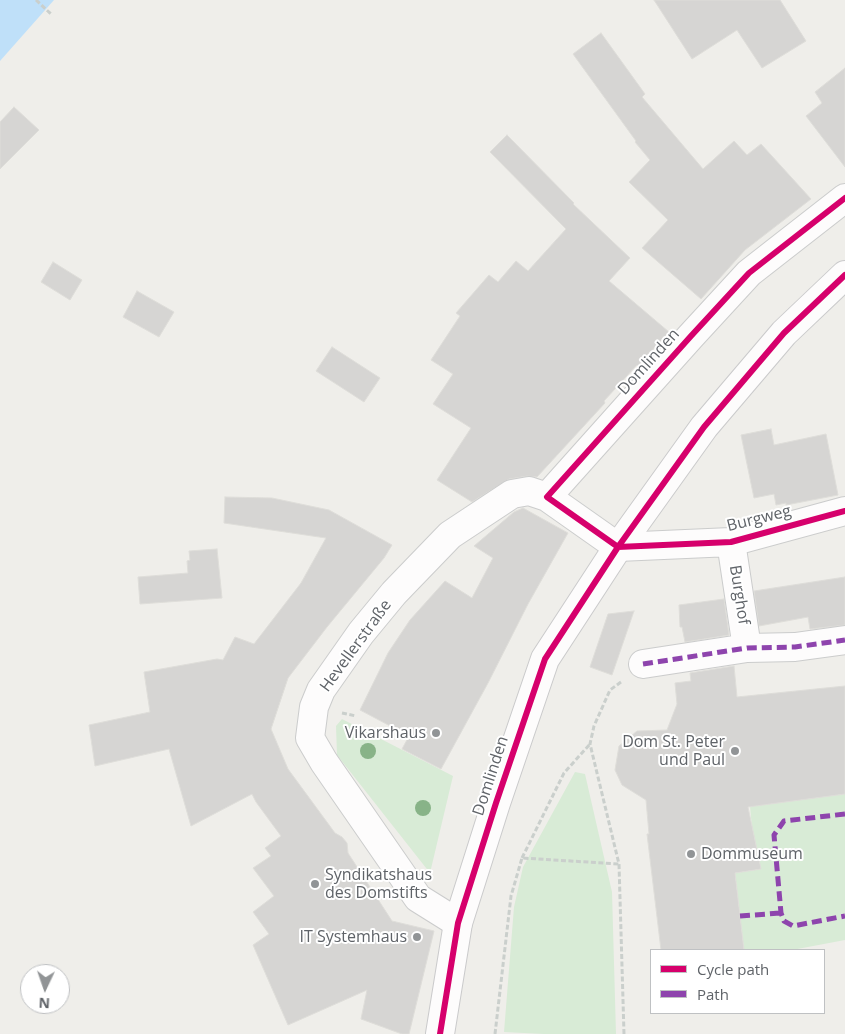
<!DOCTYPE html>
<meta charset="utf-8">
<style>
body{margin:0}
#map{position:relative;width:845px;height:1034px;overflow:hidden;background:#efeeea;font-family:"Open Sans",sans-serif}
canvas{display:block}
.legend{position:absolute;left:650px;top:949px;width:175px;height:65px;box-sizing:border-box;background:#fff;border:1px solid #bfc1c3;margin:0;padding:6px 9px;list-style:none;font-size:15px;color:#5f6368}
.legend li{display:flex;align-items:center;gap:10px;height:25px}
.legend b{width:25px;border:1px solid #bfc1c3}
.north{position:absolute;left:20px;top:964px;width:50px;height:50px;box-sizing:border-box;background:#fff;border:1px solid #bfc1c3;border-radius:50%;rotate:183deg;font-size:14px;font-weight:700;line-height:20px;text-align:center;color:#5f6368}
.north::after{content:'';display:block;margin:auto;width:18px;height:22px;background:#919496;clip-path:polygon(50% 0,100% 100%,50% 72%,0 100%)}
</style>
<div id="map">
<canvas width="845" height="1034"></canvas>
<ul class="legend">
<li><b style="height:6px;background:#d6006c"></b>Cycle path</li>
<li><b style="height:6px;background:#8e44ad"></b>Path</li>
</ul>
<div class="north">N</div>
</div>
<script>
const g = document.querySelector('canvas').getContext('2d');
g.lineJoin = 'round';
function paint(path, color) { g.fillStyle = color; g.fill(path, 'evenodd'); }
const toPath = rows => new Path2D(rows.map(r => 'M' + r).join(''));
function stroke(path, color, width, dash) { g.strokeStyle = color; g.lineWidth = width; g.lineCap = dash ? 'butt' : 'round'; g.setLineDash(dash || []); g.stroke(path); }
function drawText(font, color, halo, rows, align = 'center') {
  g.font = font + ' "Open Sans",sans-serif'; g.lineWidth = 4; g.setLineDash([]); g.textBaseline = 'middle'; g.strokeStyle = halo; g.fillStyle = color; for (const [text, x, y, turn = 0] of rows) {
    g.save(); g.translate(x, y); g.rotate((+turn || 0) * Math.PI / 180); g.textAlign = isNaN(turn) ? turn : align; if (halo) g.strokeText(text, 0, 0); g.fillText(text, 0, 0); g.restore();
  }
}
const green = toPath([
 [342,719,453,776,430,873,337,755,336,726],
 [575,772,585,774,612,892,616,1034,544,1034,504,1032,514,907,523,867],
 [845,794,845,940,792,950,744,950,735,873,761,869,752,828,750,806]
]);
const water = toPath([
 [0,0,54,0,0,61]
]);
const building = toPath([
 [654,0,780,0,806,41,762,68,737,30,692,59,654,0],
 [601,33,645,94,642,97,703,169,734,141,747,155,761,144,811,199,745,250,701,299,642,248,668,220,629,182,650,160,635,142,636,141,573,54,601,33],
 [845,68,845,167,806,116,822,103,815,92,845,68],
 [14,107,39,130,0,169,0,122,14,107],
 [507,135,574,203,573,204,630,258,609,281,669,332,638,366,637,365,604,401,605,403,537,477,527,476,509,479,472,502,437,480,471,428,433,404,453,374,431,360,460,316,456,313,489,275,498,282,516,261,528,271,566,229,490,152,507,135],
 [53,262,82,280,70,300,41,282,53,262],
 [137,291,174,312,159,337,123,317,137,291],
 [332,347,380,378,364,402,316,371,332,347],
 [771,429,774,445,826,434,838,495,786,505,786,503,776,505,774,494,754,498,741,435,771,429],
 [225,497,272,498,329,510,392,545,384,558,327,627,288,678,271,729,288,769,335,833,342,837,347,843,348,853,392,921,434,931,409,1034,402,1034,361,1019,367,990,288,1025,253,945,269,934,253,912,274,896,253,868,271,856,265,848,281,836,256,802,252,794,191,826,169,749,95,766,89,725,150,712,144,672,217,659,223,660,235,637,254,644,301,583,326,538,224,523,225,497],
 [523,508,568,533,528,604,488,683,441,769,402,749,409,736,360,710,388,653,410,620,445,581,472,598,493,558,474,546,514,512,523,508],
 [217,549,222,598,140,604,138,577,188,573,187,561,190,560,189,551,217,549],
 [845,577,845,625,810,629,808,617,759,626,754,591,845,577],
 [724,599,729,635,685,642,682,627,680,627,679,605,724,599],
 [634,611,612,675,590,667,608,614,634,611],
 [734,666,737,697,845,686,845,794,748,807,761,869,735,873,744,950,661,950,647,834,649,834,646,800,622,785,615,770,619,746,637,731,667,730,677,704,675,683,691,681,690,673,734,666]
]);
const path = toPath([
 [36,0,51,14],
 [621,682,610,690,594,726,590,744,619,864,624,1034],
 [342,713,356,716],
 [522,858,564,773,590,744],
 [495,1034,511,896,522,858,619,864]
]);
const street = toPath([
 [845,198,749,273,691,336,547,497,618,547,731,542,845,511],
 [731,542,747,648],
 [643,664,747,648,795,647,845,640],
 [458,923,418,898,324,762,310,738,314,707,321,690,361,633,394,593,450,535,512,494,529,491,547,497]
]);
const secondary = toPath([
 [440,1034,458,923,496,803,545,659,618,547,704,427,784,333,845,275]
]);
const quiet = toPath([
 [643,664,747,648,795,647,845,640],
 [845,814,784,821,774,835,781,913,784,921,793,926,845,916],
 [740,916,781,913]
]);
const cycleway = toPath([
 [845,198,749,273,691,336,547,497,618,547,731,542,845,511],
 [440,1034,458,923,496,803,545,659,618,547,704,427,784,333,845,275]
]);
const trees = [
 [368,751],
 [423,808]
];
const markers = [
 [436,733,5,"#919496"],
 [735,751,5,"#919496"],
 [691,854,5,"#919496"],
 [315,884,5,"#919496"],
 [417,937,5,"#919496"]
];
const streetNames = [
 ["Domlinden",649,362,-48],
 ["Burgweg",759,519,-14],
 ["Burghof",739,595,81],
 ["Hevellerstraße",356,646,-54],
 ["Domlinden",491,776,-72]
];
const poiNames = [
 ["Vikarshaus",426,733],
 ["Dom St. Peter",725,742],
 ["und Paul",725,760],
 ["Dommuseum",701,854,"left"],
 ["Syndikatshaus",325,875,"left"],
 ["des Domstifts",325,893,"left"],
 ["IT Systemhaus",407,937]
];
paint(green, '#d8ebd6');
paint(water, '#bfe0f9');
paint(building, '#d6d5d3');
stroke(building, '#deddd9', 1);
stroke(street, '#cbcccc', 30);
stroke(secondary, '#cacacb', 30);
stroke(path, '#cacfcc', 3, [5, 2.5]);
stroke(street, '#fdfcfc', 28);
stroke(secondary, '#fdfcfc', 28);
stroke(quiet, '#8e44ad', 5, [10, 5]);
stroke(cycleway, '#d6006c', 6);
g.fillStyle = '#88b388';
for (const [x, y] of trees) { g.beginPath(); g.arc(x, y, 8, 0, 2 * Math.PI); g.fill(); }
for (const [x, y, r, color] of markers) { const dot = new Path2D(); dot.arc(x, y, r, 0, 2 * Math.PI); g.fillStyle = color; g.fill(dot); stroke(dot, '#fff', 2); }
drawText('16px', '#5f6368', '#fff', streetNames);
drawText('16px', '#5f6368', '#fff', poiNames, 'right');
</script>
